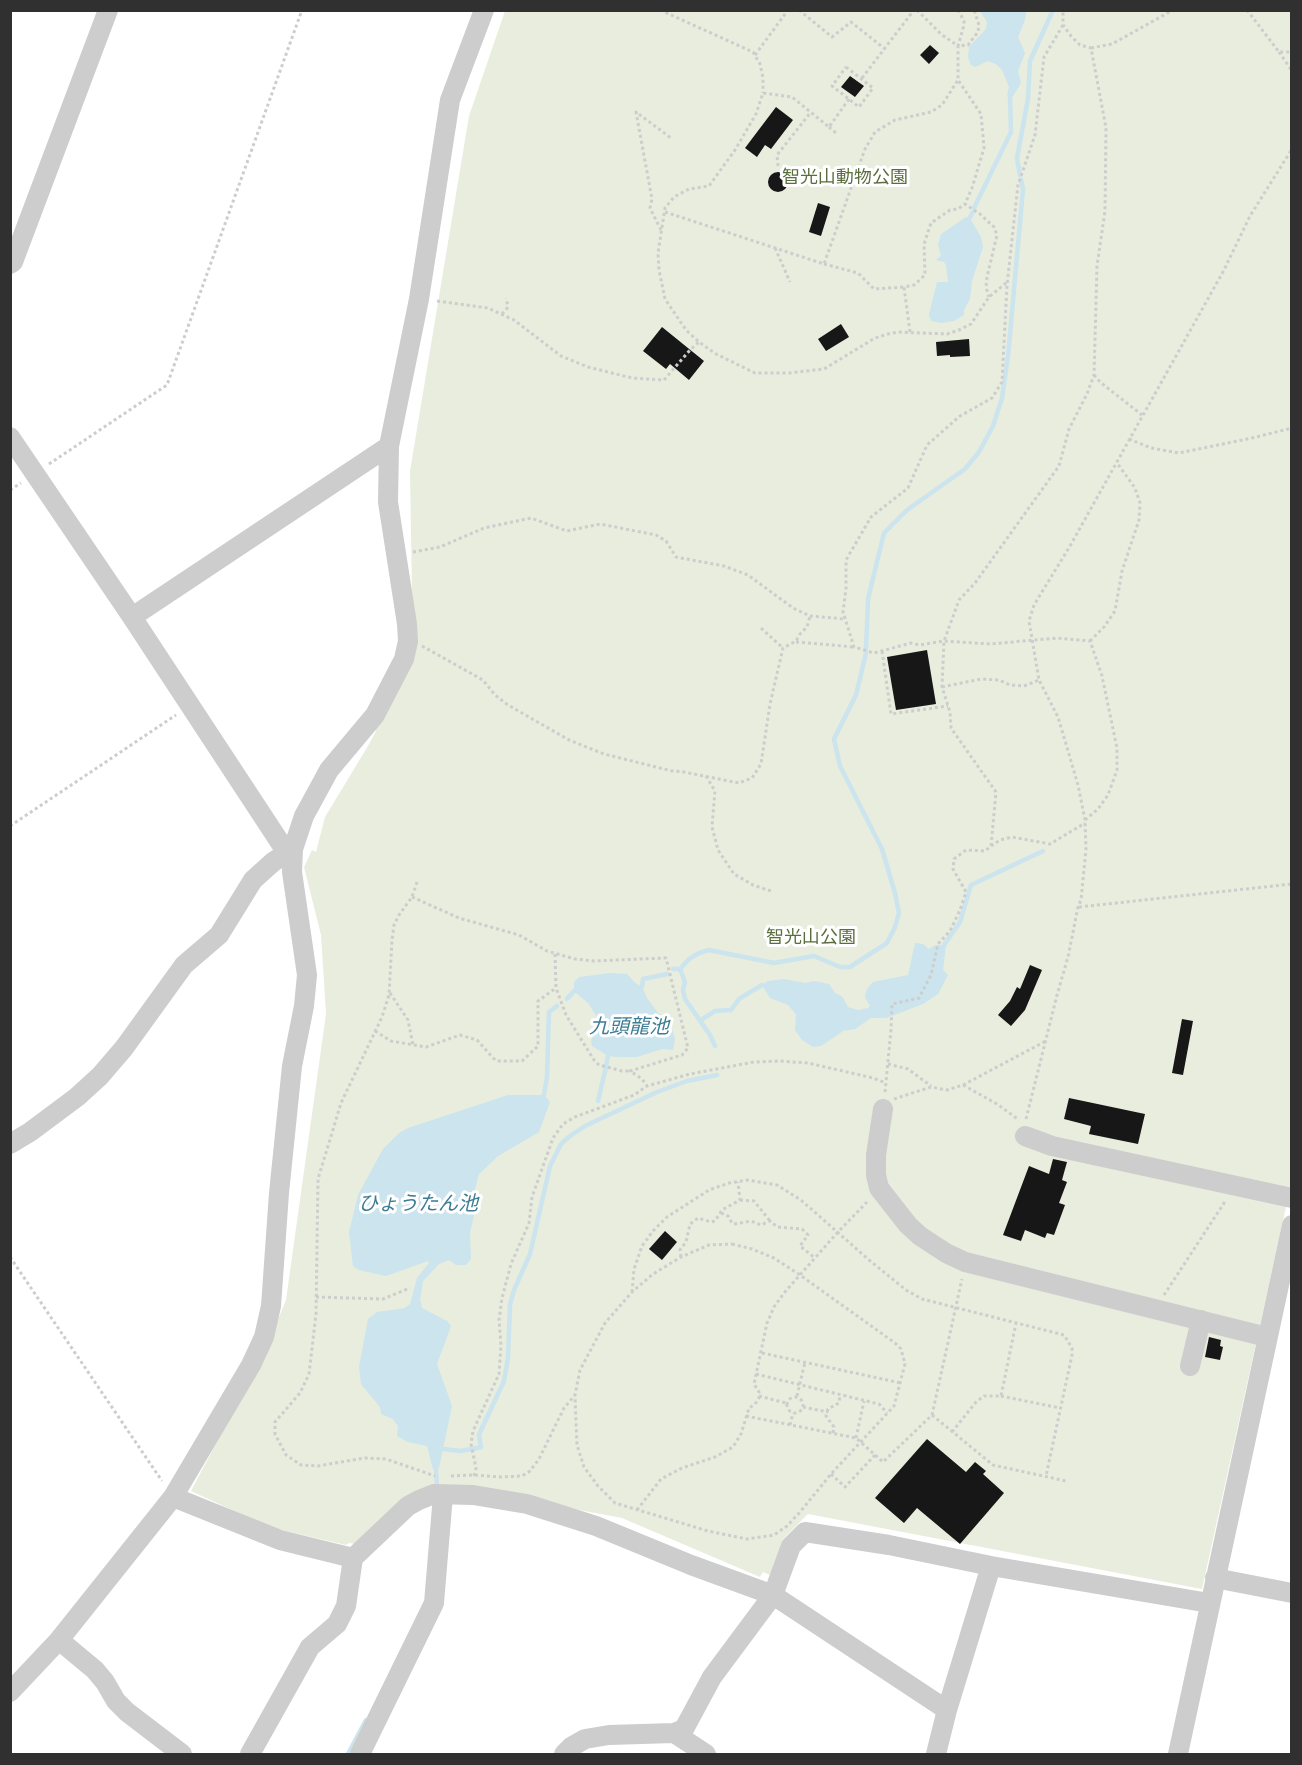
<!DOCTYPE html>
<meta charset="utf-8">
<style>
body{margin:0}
#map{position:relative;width:1302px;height:1765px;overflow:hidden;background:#fff;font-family:Ubuntu,sans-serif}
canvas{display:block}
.frame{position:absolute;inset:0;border:12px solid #303030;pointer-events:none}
</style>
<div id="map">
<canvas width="1302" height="1765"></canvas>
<div class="frame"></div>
</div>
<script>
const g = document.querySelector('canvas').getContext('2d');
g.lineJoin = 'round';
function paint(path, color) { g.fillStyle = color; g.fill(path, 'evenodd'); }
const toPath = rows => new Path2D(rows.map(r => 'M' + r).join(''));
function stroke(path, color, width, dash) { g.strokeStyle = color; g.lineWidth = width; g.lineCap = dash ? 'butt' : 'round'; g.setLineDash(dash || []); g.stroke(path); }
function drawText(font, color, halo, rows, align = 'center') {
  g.font = font + ' Ubuntu,"Noto Sans JP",sans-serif'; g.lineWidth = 6; g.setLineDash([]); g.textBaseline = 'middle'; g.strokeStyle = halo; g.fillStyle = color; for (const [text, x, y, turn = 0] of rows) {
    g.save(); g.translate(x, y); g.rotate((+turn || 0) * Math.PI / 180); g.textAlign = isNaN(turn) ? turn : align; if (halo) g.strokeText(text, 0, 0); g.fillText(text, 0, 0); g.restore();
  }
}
const green = toPath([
 [505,11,1291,11,1291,1184,1202,1589,808,1514,783,1539,788,1545,774,1577,763,1572,760,1577,622,1518,467,1489,424,1487,360,1545,349,1543,346,1545,269,1527,191,1491,265,1351,286,1300,326,1014,321,935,304,867,312,850,316,852,325,817,368,746,376,731,372,728,413,655,410,471,469,116]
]);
const water = toPath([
 [980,11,1024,10,1026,13,1025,20,1018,37,1025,53,1018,71,1021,83,1013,96,1007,95,1009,87,1002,70,996,64,988,61,975,67,971,65,968,57,969,47,986,29,987,22],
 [966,217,971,220,981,237,983,247,972,281,970,299,964,310,964,315,954,321,941,323,931,321,929,314,937,282,948,282,946,265,944,262,936,260,941,256,938,245,941,234],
 [915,943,923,944,929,949,935,945,946,945,943,970,948,975,938,994,923,1004,897,1014,886,1018,871,1018,855,1029,843,1031,821,1046,813,1047,802,1040,795,1030,796,1014,788,1005,770,998,762,985,768,981,784,979,805,983,814,981,829,984,835,993,842,996,848,1007,858,1010,868,1008,870,1006,865,997,867,989,873,982,908,975],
 [610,973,627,974,635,983,642,987,647,998,658,1013,669,1020,675,1039,673,1050,662,1049,637,1057,618,1057,608,1056,592,1046,591,1041,598,1023,597,1017,588,1003,574,991,574,982,579,977],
 [508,1095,544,1095,550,1102,539,1132,498,1156,479,1174,475,1189,477,1201,470,1233,471,1259,466,1265,456,1265,449,1260,439,1264,423,1281,420,1299,422,1308,447,1321,451,1326,437,1364,452,1406,439,1468,433,1469,427,1446,408,1442,397,1436,398,1426,393,1419,381,1414,380,1407,361,1384,359,1367,368,1319,377,1312,405,1308,410,1304,417,1278,429,1263,428,1261,386,1276,359,1270,353,1266,349,1232,358,1195,383,1149,399,1133,408,1128]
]);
const stream = toPath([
 [1020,175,1017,158,1028,99,1030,61,1053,10],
 [974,208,1011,132,1010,96],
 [969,219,973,212],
 [866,649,868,599,884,533,907,510,965,469,979,452,993,426,1002,398,1008,356,1023,189,1021,180],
 [944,945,960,922,971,885,1043,851],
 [673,969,680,969,689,959,699,953,709,950,774,963,814,956,840,967,850,967,887,943,895,927,899,913,895,893,882,849,840,766,834,739,856,695,866,653],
 [680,969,685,982,683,990,685,999,710,1035,715,1046],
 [642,987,643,979,667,974],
 [567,999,574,991],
 [701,1020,715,1011,731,1010,739,999,762,985],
 [606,1066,608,1056],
 [544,1095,547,1077,549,1012,557,1006],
 [598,1101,606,1067],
 [443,1449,460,1451,472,1449],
 [473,1449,481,1447,479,1435,482,1428,504,1381,508,1358,510,1305,514,1290,530,1254,550,1166,561,1144,570,1136,585,1126,657,1092,687,1081,717,1075],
 [436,1468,437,1490],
 [348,1754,366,1720]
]);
const building = toPath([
 [930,45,939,53,929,64,920,55],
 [850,76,864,86,855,97,841,87],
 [776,107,793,120,771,149,765,145,757,157,745,148],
 '768 182a10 10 0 1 1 20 0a10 10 0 1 1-20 0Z',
 [818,203,830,207,821,236,809,232],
 [841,324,849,337,826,351,818,339],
 [662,327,704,361,689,380,670,364,666,369,643,351],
 [969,339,970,356,950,357,950,355,937,356,936,342],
 [927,650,936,704,896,710,887,657],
 [1030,965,1042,970,1025,1010,1011,1026,998,1015,1010,1001,1017,987,1020,989],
 [1182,1019,1193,1021,1183,1075,1172,1073],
 [1069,1098,1145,1114,1138,1144,1089,1134,1091,1126,1064,1119],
 [1053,1159,1067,1162,1062,1180,1067,1182,1059,1203,1065,1205,1054,1235,1047,1233,1045,1238,1025,1230,1021,1241,1003,1235,1029,1166,1049,1174],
 [665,1231,677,1242,662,1260,649,1249],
 [1209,1337,1221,1340,1220,1346,1223,1347,1220,1360,1205,1357],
 [927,1439,966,1472,975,1462,986,1471,983,1474,1004,1493,960,1544,917,1508,904,1523,875,1498]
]);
const path = toPath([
 [660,10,753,52,760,64,763,78,763,93],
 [799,10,832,37,851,22,885,49],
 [917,10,941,34,958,46,958,80,981,114,984,148,972,188,965,204,980,214,994,227,997,235,987,277,986,287,989,297],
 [958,10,964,21,964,25,958,46,968,45,978,32,979,25,974,10],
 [1247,10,1279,52,1292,52],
 [1063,25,1044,57,1035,135,1018,185,1007,285,1002,382,992,398,960,416,927,445,908,488,871,517,846,560,846,588,843,612,854,647,874,653,911,643,919,645,944,641,990,644,1057,638,1090,641,1102,676,1117,748,1117,770,1108,795,1098,809,1085,820],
 [1091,48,1112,44,1173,10],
 [1279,52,1292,71],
 [755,55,788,10],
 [846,67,873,88,859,107,832,86,846,67],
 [862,78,914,10],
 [849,99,829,127,792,97,763,93,756,114,735,150,709,186,689,189,674,197,665,208,658,253,659,270,665,299,686,330,699,342,716,354,755,373,789,373,824,369,875,338,888,334,898,332,947,334,959,330,971,324,989,297,1006,283],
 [829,127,837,134],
 [778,166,777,155,811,112],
 [665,212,824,264,865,149,875,132,895,120,931,112,942,105,958,80],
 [661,230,650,208,652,199,636,112,671,138],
 [775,248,790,282],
 [824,264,858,273,874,289,904,287],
 [437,301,488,308,514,320,561,356,588,367,632,378,664,380,690,350,699,342],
 [502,314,508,307,506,298],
 [910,332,904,287,914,285,925,275,924,244,931,223,950,210,958,209,965,204],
 [1094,375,1100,382,1142,415],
 [1129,439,1151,448,1179,453,1252,438,1292,428],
 [49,464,167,385,302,10],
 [10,490,21,483],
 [413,552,440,547,484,528,531,518,567,531,600,524,656,535,666,541,676,557,724,566,748,575,793,608,810,616,844,619],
 [761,628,783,648],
 [1090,641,1104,627,1115,611,1122,571,1139,520,1140,503,1135,488,1117,463],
 [796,642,854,647],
 [422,646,483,680,495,695,508,705,569,740,604,754,672,771,684,772,739,783,752,778,761,764,770,704,783,648,796,641,800,634,807,627,810,616],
 [882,651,891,714,948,706],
 [942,687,981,679,999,680,1010,685,1024,686,1039,680],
 [706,776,715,791,712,827,718,850,734,874,753,885,771,891],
 [10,826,176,715],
 [991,846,1000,840,1012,837,1050,844,1085,823],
 [417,882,412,897,399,915,394,925,392,940,389,995,382,1017,341,1103,318,1179,316,1314,309,1374,300,1393,275,1422,275,1434,286,1455,301,1465,318,1466,365,1458,386,1459,435,1476],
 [412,897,459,918,519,935,547,951,575,959,594,961,666,958,688,1048,682,1055,630,1071,642,1079,647,1086],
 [1079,907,1292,884],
 [555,954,556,988,566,1015,594,1060,599,1065,622,1071,629,1071],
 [390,993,408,1020,413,1045],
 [375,1031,391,1041,426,1047,460,1035,477,1040,493,1058,497,1061,522,1061,538,1046,538,1001,556,988],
 [888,1064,908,1069,931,1086],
 [963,1085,1046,1041],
 [885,1092,891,1030,892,1004,919,998,931,975,938,944,950,931,960,910,966,892,953,869,954,859,966,850,985,851,991,846,996,792,951,728,950,712,942,687,944,641,959,600,975,583,1059,466,1069,429,1087,394,1094,375,1097,266,1105,211,1106,128,1091,48,1080,45,1071,36,1063,25,1063,10],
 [894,1099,931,1087,947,1090,963,1085,997,1104,1019,1120],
 [1026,1119,1057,995,1068,957,1078,907,1081,900,1086,849,1085,820,1078,785,1058,717,1039,680,1029,621,1034,605,1070,546,1224,270,1250,216,1292,149],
 [740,1200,754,1201,770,1221],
 [721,1213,728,1216,732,1223,734,1224,751,1221,761,1225,770,1221,777,1227,802,1229,808,1235,800,1246,815,1258],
 [732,1244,752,1249,774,1258,800,1275,895,1343,901,1349,905,1364,894,1406,831,1474,800,1512,787,1526,774,1535,747,1539,708,1531,615,1503,598,1486,584,1467,577,1445,576,1423,575,1395,580,1370,605,1323,632,1292,653,1274,681,1257,709,1245,732,1244],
 [10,1257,162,1481],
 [681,1257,680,1250,686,1242,690,1224,698,1218,711,1222,715,1221,722,1210,740,1200,738,1182],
 [632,1292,634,1269,642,1246,653,1231,667,1217,709,1190,729,1183,747,1180,777,1185,801,1200,869,1260,906,1290,922,1299,1064,1335,1072,1348,1072,1355,1046,1476],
 [1164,1295,1226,1200],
 [316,1297,383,1299,410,1288],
 [762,1353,901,1383],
 [756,1374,879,1404,887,1413],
 [759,1396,786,1403],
 [797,1396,805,1362],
 [1001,1396,1060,1408],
 '787 1405a8 8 0 1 1 16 0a8 8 0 1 1-16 0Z',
 [803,1407,828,1412],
 [932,1415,993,1465,1066,1481],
 [746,1416,856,1438,883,1462,932,1415,962,1279],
 [790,1425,793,1413],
 [952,1432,976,1402,984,1396,1001,1396,1016,1323],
 [833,1433,834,1427,826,1416,828,1409,839,1403,840,1395],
 [856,1438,864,1401],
 [831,1474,845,1487,875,1455],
 [451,1476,474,1475,501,1477,522,1476,530,1471,539,1459,564,1408,575,1395],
 [474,1476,476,1468,471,1444,473,1431,499,1374,501,1345,499,1320,502,1298,511,1264,529,1223,532,1197,553,1138,563,1124,575,1117,634,1095,647,1086,690,1074,754,1062,779,1061,808,1063,873,1078,886,1083],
 [637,1510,661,1479,682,1468,715,1457,733,1447,741,1434,749,1408,755,1404,759,1398,759,1392,754,1384,767,1323,774,1307,784,1293,838,1232,867,1202]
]);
const minor = toPath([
 [10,264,13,262,108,10],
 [10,437,132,617,287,853],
 [132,617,389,446],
 [883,1109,876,1155,876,1175,879,1188,908,1225,920,1236,946,1253,965,1262,1267,1337],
 [1025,1136,1052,1146,1292,1198],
 [10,1144,30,1132,77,1097,100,1076,124,1048,184,965,219,935,253,880,273,862,293,849],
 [1190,1366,1201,1320],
 [173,1497,280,1540,353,1558,408,1506,419,1500,434,1494,473,1495,527,1504,596,1526,691,1565,773,1595,791,1546,805,1532,889,1545,991,1566,1209,1603],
 [1215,1578,1292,1593],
 [59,1640,95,1670,105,1682,116,1701,127,1712,182,1754],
 [10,1692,59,1640,173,1497,251,1365,264,1337,271,1306,279,1193,292,1066,304,1006,307,975,292,872,293,849,304,816,329,770,375,715,404,659,408,641,407,624,388,502,389,446,419,299,450,100,484,10],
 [674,1733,706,1754],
 [250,1754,310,1647,337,1624,346,1606,353,1558],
 [360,1754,434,1603,443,1495],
 [564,1754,571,1747,585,1739,609,1735,674,1733,684,1729,712,1677,773,1595,947,1710],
 [936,1754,947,1710,991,1566],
 [1178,1754,1292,1225]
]);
const parkNames = [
 ["智光山動物公園",845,177],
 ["智光山公園",811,937]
];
const waterNames = [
 ["九頭龍池",629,1026],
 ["ひょうたん池",418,1203]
];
paint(green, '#e8edde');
paint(water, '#cbe4ed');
stroke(stream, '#cbe4ed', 4.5);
paint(building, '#171717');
stroke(path, '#cdcdcd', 3, [3, 3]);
stroke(minor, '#cdcdcd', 20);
drawText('18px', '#596d3d', '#fff', parkNames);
drawText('italic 20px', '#3d7d94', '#fff', waterNames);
</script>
